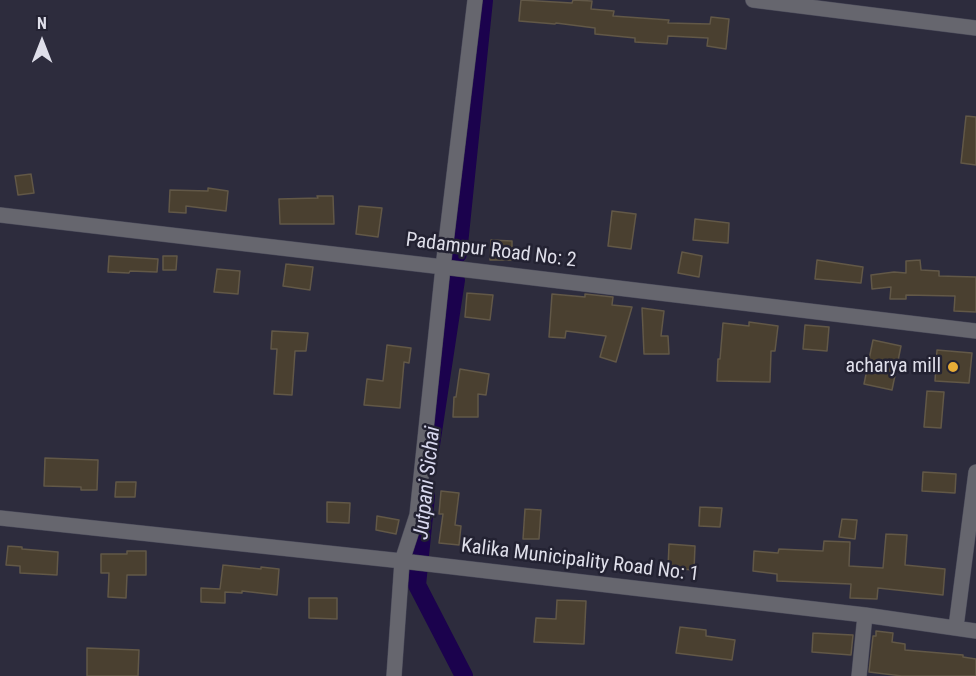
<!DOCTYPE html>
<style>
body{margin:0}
#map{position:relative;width:976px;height:676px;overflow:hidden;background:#2d2c3d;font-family:"Roboto Condensed",sans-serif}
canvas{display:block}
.north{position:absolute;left:12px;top:12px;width:60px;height:60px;-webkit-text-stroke:4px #232232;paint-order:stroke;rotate:0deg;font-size:16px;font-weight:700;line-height:24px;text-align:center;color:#dfdfea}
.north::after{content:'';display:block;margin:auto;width:21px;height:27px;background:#dfdfea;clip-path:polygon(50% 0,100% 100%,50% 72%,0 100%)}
</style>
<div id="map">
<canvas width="976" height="676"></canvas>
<div class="north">N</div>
</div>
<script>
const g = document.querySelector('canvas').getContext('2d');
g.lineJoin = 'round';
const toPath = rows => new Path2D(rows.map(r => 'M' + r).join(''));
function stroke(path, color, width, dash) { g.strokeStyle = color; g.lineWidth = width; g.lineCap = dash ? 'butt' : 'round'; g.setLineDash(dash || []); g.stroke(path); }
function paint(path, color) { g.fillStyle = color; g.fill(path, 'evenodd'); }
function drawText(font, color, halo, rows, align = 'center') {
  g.font = font + ' "Roboto Condensed",sans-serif'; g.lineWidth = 5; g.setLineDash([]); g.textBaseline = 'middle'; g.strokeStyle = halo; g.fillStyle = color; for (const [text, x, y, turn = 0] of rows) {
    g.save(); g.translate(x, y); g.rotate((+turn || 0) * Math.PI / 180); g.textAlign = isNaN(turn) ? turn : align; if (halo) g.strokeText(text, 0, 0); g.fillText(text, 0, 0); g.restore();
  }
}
const canal = toPath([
 [458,254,484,0],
 [431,445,456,280],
 [426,496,417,585,464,676]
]);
const building = toPath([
 [521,0,572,3,573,0,592,1,591,9,614,11,613,16,669,20,668,23,710,24,711,17,729,19,726,49,707,46,708,38,668,36,667,44,635,42,635,38,595,34,595,28,556,23,555,24,519,21,521,0],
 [966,116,976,117,976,165,961,163,966,116],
 [31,174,34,193,18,195,15,176,31,174],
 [208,188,228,191,226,211,186,206,186,213,169,212,170,190,208,191,208,188],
 [317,196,333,196,334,224,280,224,279,199,318,198,317,196],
 [359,206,382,208,378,237,356,234,359,206],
 [612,211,636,214,631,249,608,246,612,211],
 [695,219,729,223,728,243,693,240,695,219],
 [491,240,512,241,512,260,490,260,491,240],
 [682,252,702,256,699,277,678,273,682,252],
 [109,256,158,259,157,272,130,271,129,273,108,272,109,256],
 [163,256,177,256,176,270,163,270,163,256],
 [817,260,863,267,861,283,815,279,817,260],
 [920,260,921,270,939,271,939,276,976,277,976,312,954,311,955,296,906,295,906,299,890,299,891,287,872,289,871,275,894,272,906,273,906,261,920,260],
 [286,264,313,267,310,290,283,286,286,264],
 [217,269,240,271,238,294,214,292,217,269],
 [467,293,493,295,490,320,465,317,467,293],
 [552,294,585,297,585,294,613,297,612,305,632,307,616,362,600,357,606,336,566,331,565,338,549,337,552,294],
 [642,308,664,311,661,336,668,336,669,354,644,354,642,308],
 [749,322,778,326,775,351,771,351,770,382,717,381,718,359,720,359,723,323,749,326,749,322],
 [805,325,829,327,827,351,803,349,805,325],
 [272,331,308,333,306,351,295,351,292,395,274,394,277,349,271,349,272,331],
 [873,340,901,346,892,390,864,384,873,340],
 [387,345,411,348,409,363,404,362,400,408,364,405,367,379,383,381,387,345],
 [937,350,972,353,969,383,935,381,937,350],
 [460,369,489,374,486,395,478,394,478,417,453,417,454,397,456,397,460,369],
 [927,391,944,392,941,428,924,427,927,391],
 [45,458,98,460,97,490,81,490,81,487,44,486,45,458],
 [923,472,956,474,955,493,922,491,923,472],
 [116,482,136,482,135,497,115,497,116,482],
 [441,491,459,493,455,525,461,526,459,545,439,543,443,514,439,514,441,491],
 [327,502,350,503,349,523,327,522,327,502],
 [700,507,722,508,720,527,699,526,700,507],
 [525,509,541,510,539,539,523,539,525,509],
 [377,516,399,520,396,534,376,530,377,516],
 [842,519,857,520,855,539,839,537,842,519],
 [886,534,907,535,905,565,945,569,943,595,878,588,877,599,850,598,851,584,777,581,777,574,753,571,754,551,778,553,779,549,823,551,824,541,850,542,849,566,883,568,886,534],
 [669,544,695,546,694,570,668,568,669,544],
 [8,546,22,547,22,549,58,552,57,575,20,573,20,566,6,565,8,546],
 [127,551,146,551,146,575,127,575,126,598,108,597,109,573,101,573,101,554,127,554,127,551],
 [223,565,261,569,261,567,279,569,277,595,242,591,242,593,225,592,225,603,201,602,201,588,220,589,223,565],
 [309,598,337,598,337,619,309,618,309,598],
 [557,600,586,601,584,644,534,642,536,618,556,619,557,600],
 [680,627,706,630,706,636,735,640,732,660,676,653,680,627],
 [876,631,893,633,892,642,905,644,905,650,963,655,963,657,976,659,976,676,902,676,869,672,873,636,876,636,876,631],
 [813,633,853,635,851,655,812,652,813,633],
 [87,648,139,650,138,676,87,676,87,648]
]);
const minor = toPath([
 [753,0,976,28],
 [0,215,443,267,976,331],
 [0,518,402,561,865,615,976,631],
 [956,627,976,472],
 [394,676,402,561,417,515,443,267,475,0],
 [859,676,865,615]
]);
const markers = [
 [953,367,6,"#e7ac37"]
];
const streetNames = [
 ["Padampur Road No: 2",491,251,7],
 ["Kalika Municipality Road No: 1",580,561,7]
];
const poiNames = [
 ["acharya mill",941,367]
];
const waterNames = [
 ["Jutpani Sichai",428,483,-84]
];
stroke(canal, '#1b024d', 18);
paint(building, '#4a4030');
stroke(building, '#625847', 1.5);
stroke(minor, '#494959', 16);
stroke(minor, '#66666e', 15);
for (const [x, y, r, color] of markers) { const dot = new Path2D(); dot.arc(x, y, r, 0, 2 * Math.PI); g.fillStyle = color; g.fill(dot); stroke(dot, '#232232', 2); }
drawText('20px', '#dfdfea', '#232232', streetNames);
drawText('20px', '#dfdfea', '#232232', poiNames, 'right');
drawText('italic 21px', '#d9d9ef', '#232232', waterNames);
</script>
